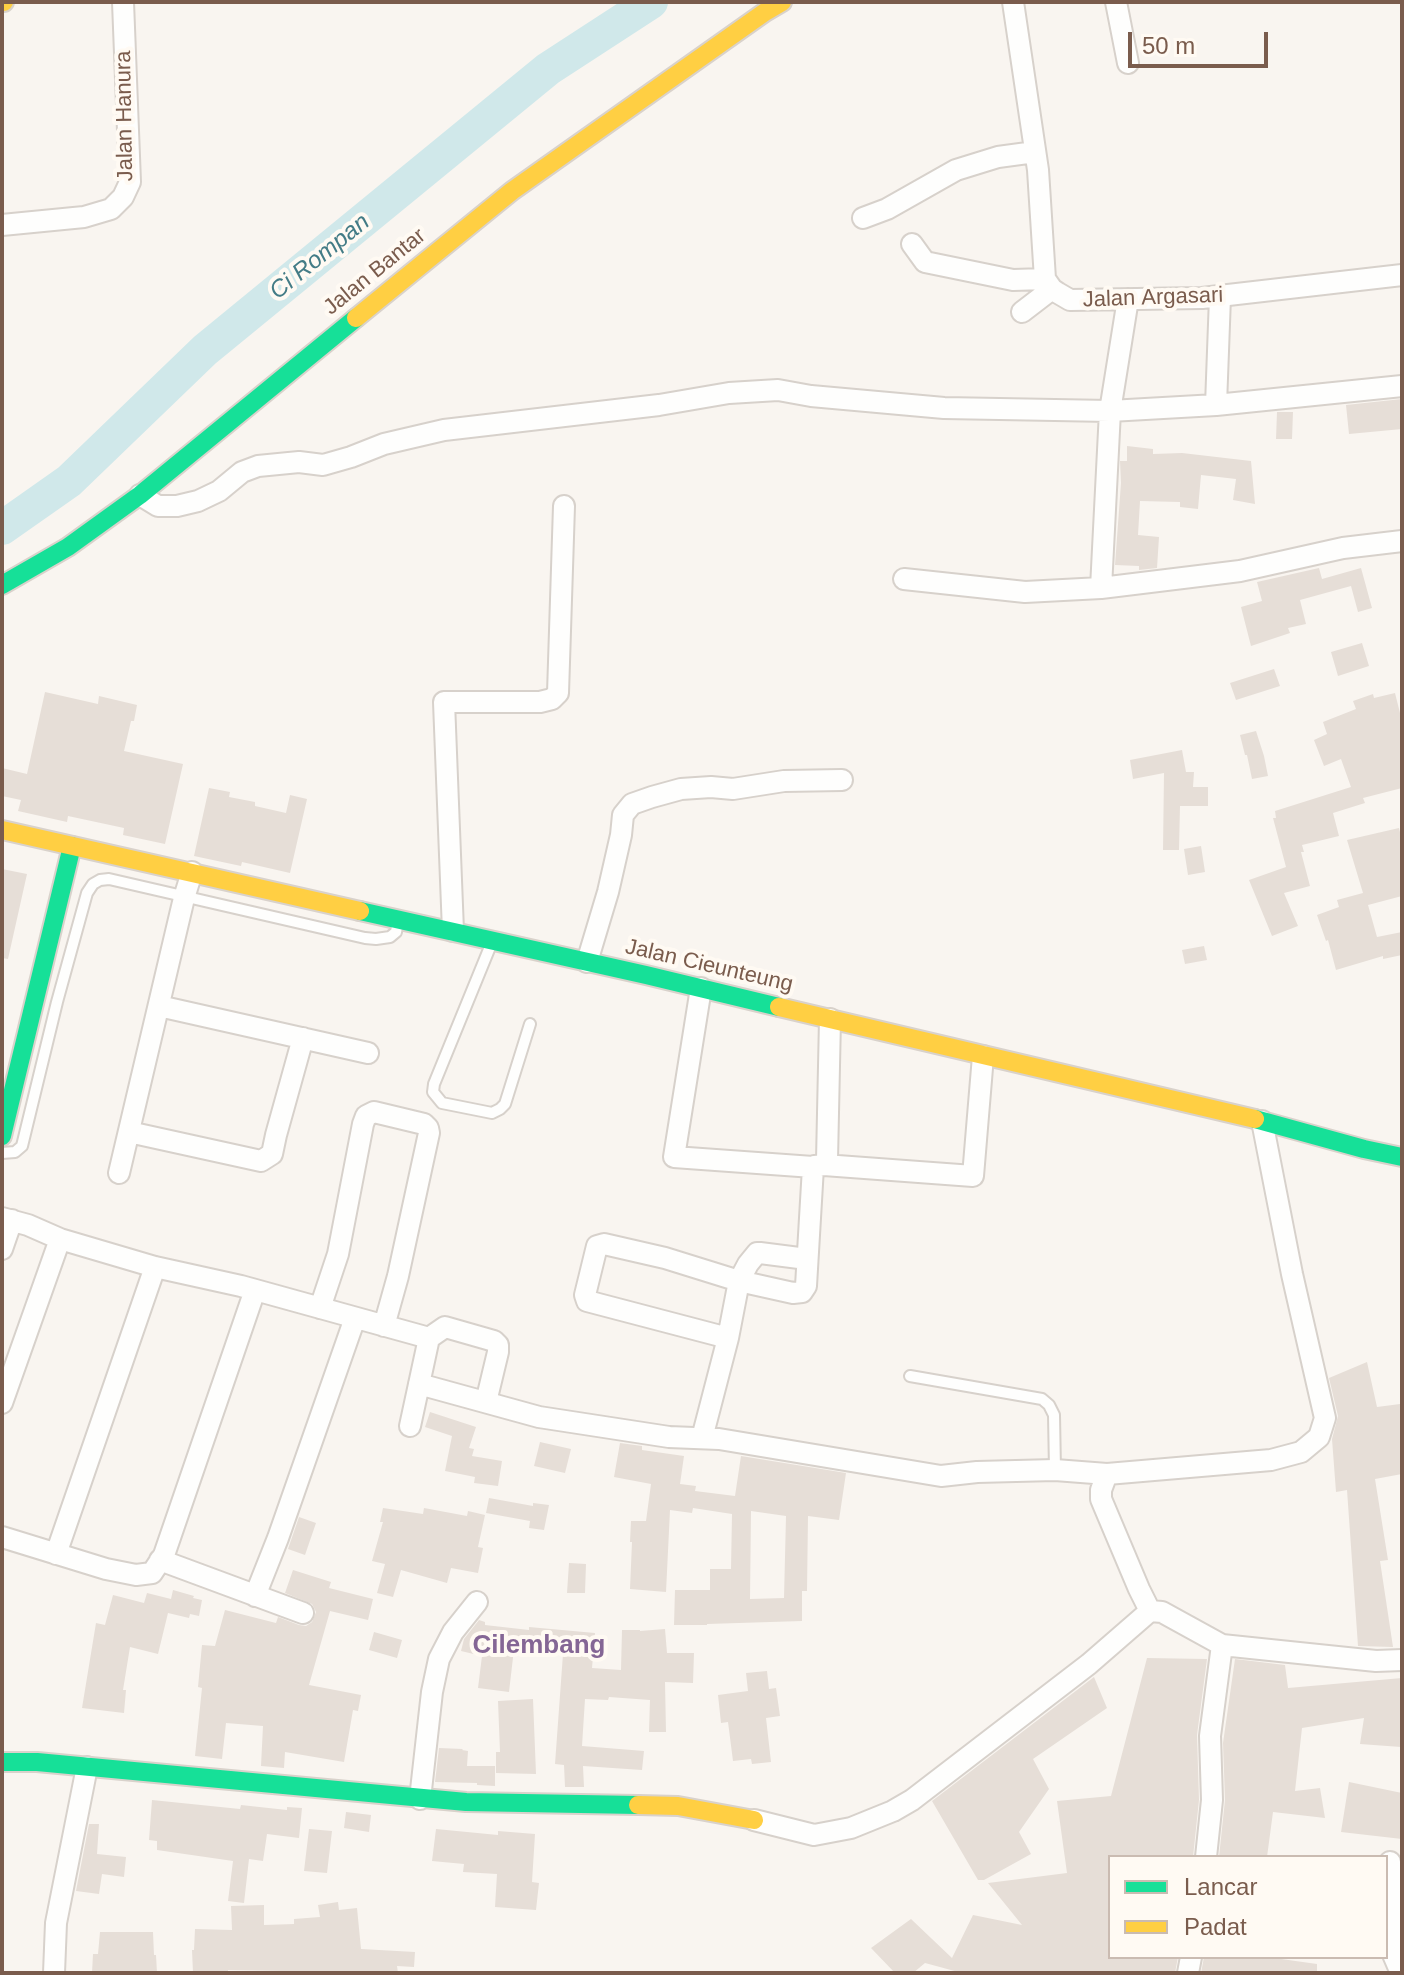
<!DOCTYPE html>
<style>
body{margin:0}
#map{position:relative;width:1404px;height:1975px;overflow:hidden;background:#f9f5f0;font-family:Arial,sans-serif}
canvas{display:block}
.frame{position:absolute;inset:0;border:4px solid #7a5c4d;pointer-events:none}
.legend{position:absolute;left:1108px;top:1855px;width:280px;height:104px;box-sizing:border-box;background:#fffaf3;border:2px solid #cabbb1;margin:0;padding:10px 14px;list-style:none;font-size:24px;color:#7a5c4d}
.legend li{display:flex;align-items:center;gap:16px;height:40px}
.legend b{width:40px;border:2px solid #cabbb1}
.scale{position:absolute;left:1128px;top:32px;width:140px;height:36px;box-sizing:border-box;border:4px solid #7a5c4d;border-top:0;padding-left:10px;font-size:24px;line-height:28px;white-space:nowrap;color:#7a5c4d;-webkit-text-stroke:6px #fffaf3;paint-order:stroke}
</style>
<div id="map">
<canvas width="1404" height="1975"></canvas>
<div class="frame"></div>
<ul class="legend">
<li><b style="height:10px;background:#16e098"></b>Lancar</li>
<li><b style="height:10px;background:#ffcf43"></b>Padat</li>
</ul>
<div class="scale">50 m</div>
</div>
<script>
const g = document.querySelector('canvas').getContext('2d');
g.lineJoin = 'round';
const toPath = rows => new Path2D(rows.map(r => 'M' + r).join(''));
function stroke(path, color, width, dash) { g.strokeStyle = color; g.lineWidth = width; g.lineCap = dash ? 'butt' : 'round'; g.setLineDash(dash || []); g.stroke(path); }
function paint(path, color) { g.fillStyle = color; g.fill(path, 'evenodd'); }
function drawText(font, color, halo, rows, align = 'center') {
  g.font = font + ' Arial,sans-serif'; g.lineWidth = 8; g.setLineDash([]); g.textBaseline = 'middle'; g.strokeStyle = halo; g.fillStyle = color; for (const [text, x, y, turn = 0] of rows) {
    g.save(); g.translate(x, y); g.rotate((+turn || 0) * Math.PI / 180); g.textAlign = isNaN(turn) ? turn : align; if (halo) g.strokeText(text, 0, 0); g.fillText(text, 0, 0); g.restore();
  }
}
const river = toPath([
 [2,528,69,481,205,350,548,69,651,2]
]);
const building = toPath([
 [1402,399,1402,429,1349,434,1346,405],
 [1277,412,1293,412,1292,439,1276,439],
 [1127,446,1153,449,1153,454,1182,453,1251,461,1255,504,1233,500,1236,479,1201,475,1198,509,1180,507,1180,502,1140,501,1138,535,1159,537,1157,568,1139,570,1139,566,1115,565,1121,483,1120,461,1127,461],
 [1319,568,1322,579,1361,568,1372,608,1358,612,1351,586,1300,600,1306,624,1288,628,1290,633,1251,646,1241,607,1262,601,1257,582],
 [1362,643,1369,666,1338,676,1331,652],
 [1274,669,1280,686,1236,700,1230,683],
 [45,692,98,704,99,696,137,705,134,721,131,721,124,751,183,764,165,844,123,835,124,828,68,816,67,822,18,811,21,800,2,796,2,768,27,774],
 [1395,693,1402,721,1402,788,1363,798,1365,803,1333,813,1339,836,1302,845,1304,852,1301,852,1310,886,1284,893,1298,926,1272,936,1249,880,1286,867,1273,818,1276,818,1275,811,1351,787,1341,759,1324,766,1314,740,1327,734,1323,722,1356,709,1353,701,1373,694,1374,698],
 [1256,731,1264,756,1268,776,1252,779,1247,755,1245,755,1240,735],
 [1182,750,1186,772,1194,772,1193,787,1208,787,1208,806,1180,806,1179,850,1163,850,1164,773,1133,779,1130,760],
 [209,788,230,792,229,797,255,802,255,806,286,813,290,795,307,799,290,873,242,862,241,866,194,856],
 [1399,828,1402,841,1402,896,1368,905,1377,937,1402,932,1402,955,1383,959,1383,956,1336,970,1328,940,1326,941,1317,915,1339,907,1337,900,1363,893,1347,840],
 [1201,846,1205,872,1188,875,1184,849],
 [2,869,27,874,8,959,2,958],
 [1204,946,1207,960,1185,964,1182,950],
 [1367,1362,1377,1407,1400,1404,1402,1419,1402,1474,1375,1479,1388,1560,1380,1561,1393,1647,1358,1646,1347,1490,1336,1492,1332,1439,1338,1416,1329,1378],
 [430,1412,476,1427,469,1448,474,1449,472,1456,502,1461,498,1486,474,1483,475,1477,445,1471,452,1436,425,1427],
 [540,1442,571,1449,565,1473,534,1466],
 [620,1443,642,1446,642,1450,684,1456,680,1484,696,1486,695,1491,735,1496,741,1456,846,1473,839,1520,808,1516,807,1591,802,1591,802,1621,707,1624,707,1625,674,1625,675,1590,710,1590,710,1569,731,1569,732,1514,693,1508,692,1513,670,1510,666,1592,630,1589,632,1542,630,1542,631,1521,646,1521,651,1484,614,1477],
 [751,1511,786,1516,784,1598,750,1599],
 [489,1498,533,1506,533,1503,549,1505,544,1530,529,1528,530,1521,486,1513],
 [383,1508,423,1514,424,1508,467,1516,468,1511,485,1515,478,1547,483,1548,478,1573,451,1568,447,1583,401,1570,393,1597,377,1593,385,1564,372,1561,383,1522,380,1522],
 [299,1517,316,1523,305,1555,288,1549],
 [569,1563,586,1564,585,1593,567,1593],
 [293,1570,331,1582,329,1588,373,1599,368,1620,330,1611,309,1685,361,1695,358,1711,353,1710,344,1762,285,1752,284,1768,261,1766,263,1726,226,1723,222,1759,195,1756,202,1688,198,1687,202,1645,215,1646,225,1610,276,1623,278,1617,299,1625,306,1626,312,1622,316,1612,312,1604,285,1593],
 [173,1590,194,1596,193,1598,202,1600,199,1616,190,1614,189,1618,168,1613,158,1654,130,1647,123,1690,126,1690,124,1713,82,1708,96,1623,105,1625,113,1595,144,1603,147,1593,171,1599],
 [479,1620,485,1622,485,1625,529,1630,529,1627,595,1633,592,1668,621,1670,622,1630,640,1630,640,1631,665,1629,667,1653,694,1653,693,1683,665,1682,666,1732,649,1732,650,1700,609,1697,608,1700,585,1699,582,1746,644,1751,642,1770,583,1766,584,1787,565,1787,564,1765,555,1764,563,1654,514,1649,509,1692,478,1688,482,1656,461,1651,464,1639],
 [374,1632,402,1640,397,1658,369,1650],
 [1147,1658,1207,1659,1197,1735,1199,1800,1193,1857,1110,1857,1110,1957,1178,1957,1175,1973,962,1973,925,1963,913,1973,895,1973,871,1948,911,1919,952,1958,973,1915,1022,1925,988,1883,1067,1873,1057,1801,1111,1796],
 [1235,1659,1285,1665,1288,1688,1402,1678,1401,1747,1360,1744,1364,1718,1302,1728,1295,1791,1320,1788,1325,1818,1273,1812,1267,1857,1219,1857,1225,1800,1223,1743],
 [767,1671,769,1689,776,1688,780,1716,766,1718,771,1762,752,1764,751,1759,733,1761,728,1722,721,1723,718,1695,748,1691,746,1673],
 [1094,1677,1107,1708,1033,1759,1049,1789,1019,1832,1031,1854,984,1880,978,1880,932,1801],
 [533,1699,536,1774,496,1773,496,1752,500,1752,498,1701],
 [439,1748,463,1749,462,1750,468,1751,467,1766,495,1766,495,1786,477,1785,477,1783,435,1782],
 [1349,1782,1402,1793,1402,1839,1341,1832],
 [152,1800,240,1809,241,1805,287,1810,287,1807,302,1808,299,1838,267,1834,263,1861,249,1859,244,1903,228,1901,233,1861,157,1850,157,1841,149,1840],
 [346,1812,371,1815,369,1832,344,1828],
 [89,1824,99,1824,97,1854,126,1857,124,1877,102,1874,99,1894,76,1891],
 [309,1829,332,1831,327,1873,304,1871],
 [436,1829,498,1835,498,1831,535,1834,532,1882,539,1883,536,1910,495,1907,497,1874,463,1872,464,1864,432,1861],
 [338,1902,339,1910,357,1908,361,1949,415,1952,414,1967,397,1966,398,1973,283,1973,282,1971,228,1970,228,1973,193,1973,192,1950,194,1950,195,1929,232,1930,231,1906,264,1905,264,1925,294,1924,294,1919,320,1917,318,1905],
 [100,1932,153,1932,154,1955,156,1955,157,1973,92,1973,93,1954,98,1954],
 [1204,1957,1267,1957,1317,1964,1317,1973,1201,1973]
]);
const lane = toPath([
 [492,942,434,1084,433,1092,442,1103,492,1113,500,1109,505,1104,530,1024],
 [2,1153,15,1152,22,1146,57,1002,87,893,93,884,100,880,109,879,365,938,376,939,390,937,396,932,398,921],
 [910,1376,1042,1399,1049,1405,1054,1415,1055,1470]
]);
const street = toPath([
 [1013,2,1038,170,1045,279,1052,289,1058,293,1070,300,1202,298,1402,275],
 [1116,2,1128,63],
 [863,218,887,209,956,170,998,157,1035,152],
 [2,225,84,217,111,209,123,197,130,182,123,2],
 [912,244,925,262,1013,280,1045,279],
 [1128,299,1110,411,1101,588,1240,571,1343,548,1402,541],
 [1022,312,1052,289],
 [1216,405,1220,297],
 [140,495,158,506,177,506,198,501,219,491,242,472,258,466,299,462,323,465,351,457,384,444,444,430,659,405,729,393,778,390,811,396,944,408,1110,411,1216,405,1402,386],
 [904,579,1025,592,1101,588],
 [453,931,444,702,540,702,552,699,558,693,564,506],
 [587,962,608,892,621,835,623,815,632,804,652,797,681,789,711,787,733,789,784,781,842,780],
 [701,988,674,1157,813,1167],
 [159,1006,368,1053],
 [129,1132,261,1161,272,1154,276,1135,303,1038],
 [824,1165,973,1176,983,1056],
 [119,1173,184,898,192,872],
 [2,1218,28,1225,60,1239,155,1267,241,1286,429,1338],
 [2,1249,12,1220],
 [320,1308,338,1254,363,1124,366,1116,374,1112,424,1124,428,1128,429,1133,398,1276,384,1326],
 [728,1338,587,1301,585,1295,597,1246,604,1244,665,1258,739,1281,793,1293,802,1292,806,1286,813,1167,815,1166,824,1165,827,1160,830,1019],
 [419,1384,539,1417,669,1437,719,1439,941,1476,977,1472,1055,1470,1107,1474],
 [2,1403,60,1239],
 [410,1426,429,1338,445,1327,494,1341,498,1345,498,1352,486,1402],
 [702,1438,728,1338,739,1281,748,1264,757,1253,760,1253,807,1259],
 [2,1537,106,1569,136,1575,152,1573,164,1555,255,1290],
 [56,1554,155,1267],
 [160,1560,303,1613],
 [255,1596,278,1538,355,1318],
 [1150,1611,1139,1589,1101,1499,1101,1490,1107,1474,1271,1460,1301,1452,1319,1437,1325,1418,1292,1274,1262,1121],
 [420,1799,432,1692,439,1659,453,1632,477,1602],
 [754,1820,814,1835,851,1828,893,1811,912,1800,1089,1664,1150,1611,1162,1612,1222,1645,1376,1661,1402,1660],
 [1206,1857,1212,1800,1210,1736,1222,1645],
 [1390,1862,1392,1952,1398,1966,1402,1967],
 [54,1973,56,1923,87,1767],
 [1188,1973,1191,1957]
]);
const fast = toPath([
 [2,585,68,547,140,495,356,318],
 [360,911,646,975,779,1007],
 [1255,1119,1364,1149,1402,1157],
 [2,1136,72,846],
 [2,1762,37,1762,466,1802,638,1805]
]);
const slow = toPath([
 [2,2,4,2],
 [356,318,512,191,765,12,782,2],
 [2,830,360,911],
 [779,1007,1255,1119],
 [638,1805,678,1806,754,1820]
]);
const streetNames = [
 ["Jalan Hanura",125,116,-91],
 ["Jalan Bantar",375,272,-39],
 ["Jalan Argasari",1153,298,-2],
 ["Jalan Cieunteung",709,966,13]
];
const waterNames = [
 ["Ci Rompan",320,257,-39]
];
const quarterNames = [
 ["Cilembang",539,1646]
];
stroke(river, '#d0e8ea', 34);
paint(building, '#e6ded7');
stroke(lane, '#d7d1cb', 14);
stroke(street, '#d7d1cb', 24);
stroke(fast, '#d9d2cb', 22);
stroke(slow, '#d9d2cb', 22);
stroke(lane, '#fefefd', 10);
stroke(street, '#fefefd', 20);
stroke(fast, '#16e098', 18);
stroke(slow, '#ffcf43', 18);
drawText('22px', '#7a5c4d', '#fffaf3', streetNames);
drawText('italic 24px', '#437c86', '#fffaf3', waterNames);
drawText('bold 26px', '#846695', '#fffaf3', quarterNames);
</script>
